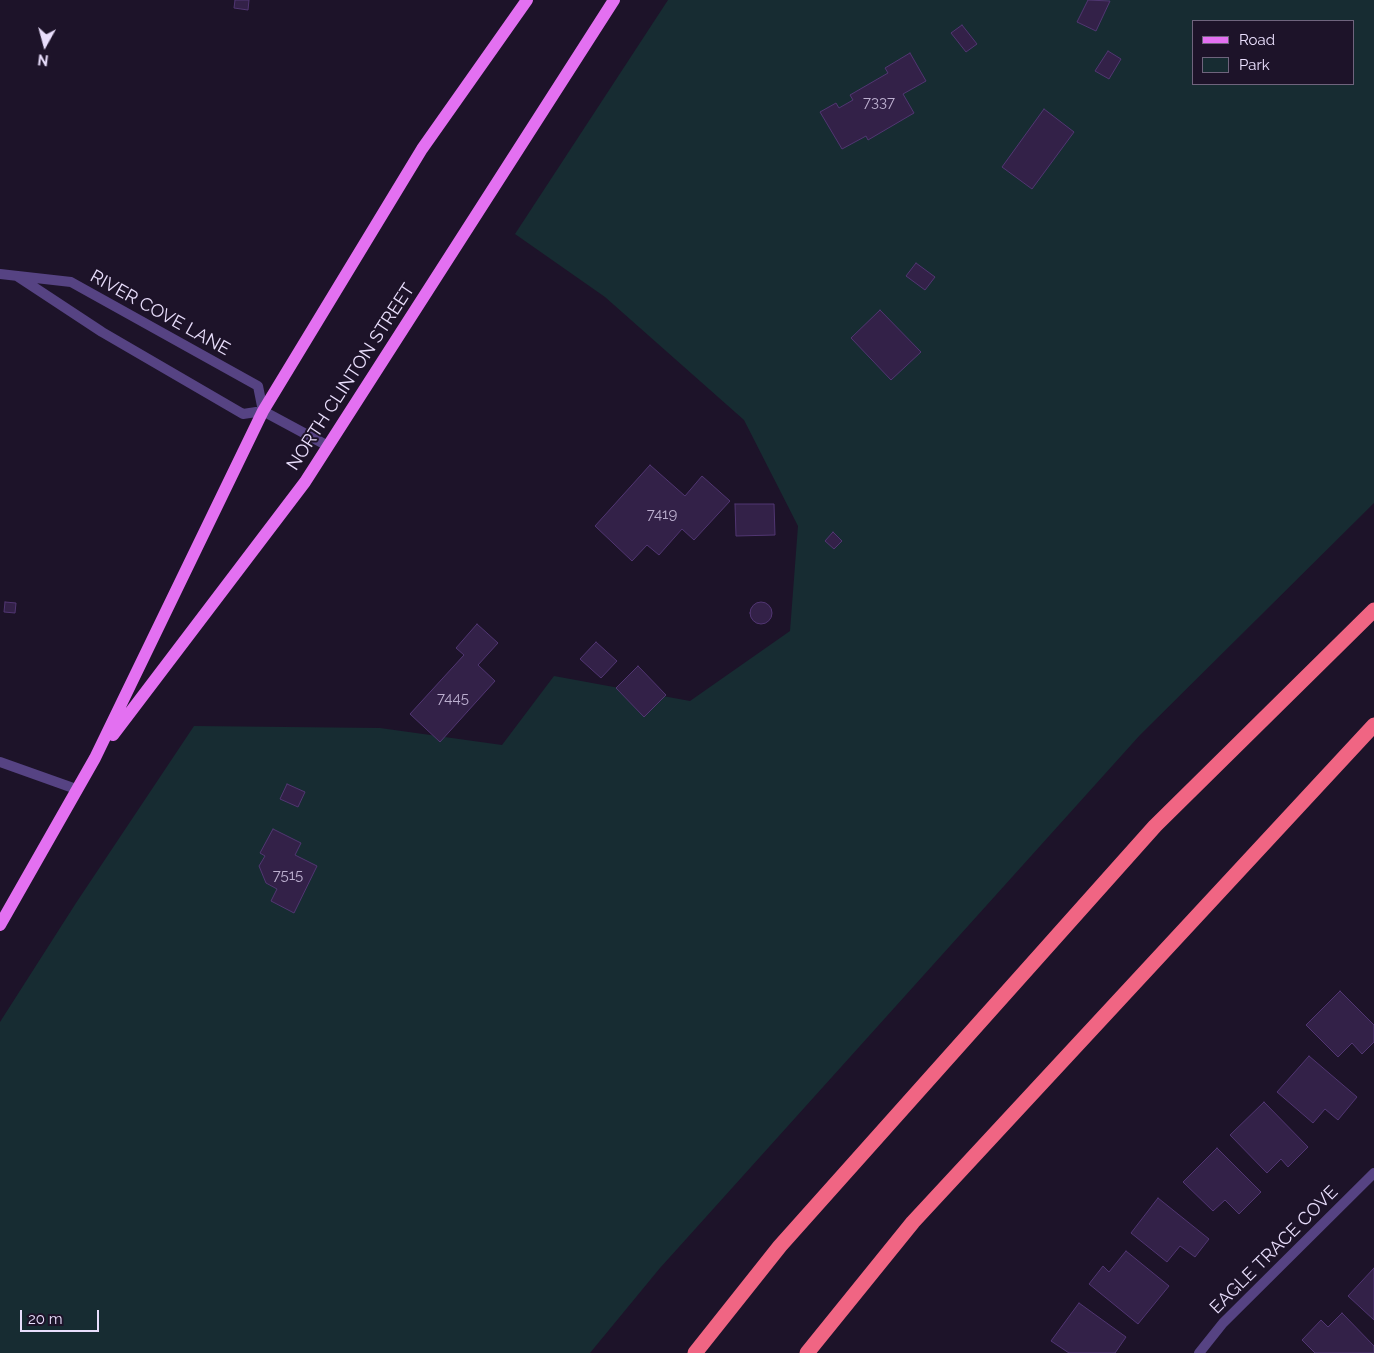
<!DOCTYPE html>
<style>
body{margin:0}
#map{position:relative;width:1374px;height:1353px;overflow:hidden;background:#1d1329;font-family:Raleway,sans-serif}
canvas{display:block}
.legend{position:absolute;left:1192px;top:20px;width:162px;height:65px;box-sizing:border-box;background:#1d1329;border:1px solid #6f647d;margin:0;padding:6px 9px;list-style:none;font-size:15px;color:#e9defc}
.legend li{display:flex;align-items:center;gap:10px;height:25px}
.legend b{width:25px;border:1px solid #6f647d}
.north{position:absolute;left:20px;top:20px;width:50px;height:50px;-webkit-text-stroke:4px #1d1329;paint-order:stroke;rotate:187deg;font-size:14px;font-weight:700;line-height:20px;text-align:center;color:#e9defc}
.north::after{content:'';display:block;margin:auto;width:18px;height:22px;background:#e9defc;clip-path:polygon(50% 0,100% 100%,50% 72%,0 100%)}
.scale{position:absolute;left:20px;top:1310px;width:79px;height:22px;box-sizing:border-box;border:2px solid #e9defc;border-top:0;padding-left:6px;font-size:15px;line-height:18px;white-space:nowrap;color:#e9defc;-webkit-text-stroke:4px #1d1329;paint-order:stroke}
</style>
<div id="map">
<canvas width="1374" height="1353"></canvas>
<ul class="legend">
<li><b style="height:6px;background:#e370f1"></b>Road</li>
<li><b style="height:14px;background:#172c32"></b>Park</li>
</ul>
<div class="north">N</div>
<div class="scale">20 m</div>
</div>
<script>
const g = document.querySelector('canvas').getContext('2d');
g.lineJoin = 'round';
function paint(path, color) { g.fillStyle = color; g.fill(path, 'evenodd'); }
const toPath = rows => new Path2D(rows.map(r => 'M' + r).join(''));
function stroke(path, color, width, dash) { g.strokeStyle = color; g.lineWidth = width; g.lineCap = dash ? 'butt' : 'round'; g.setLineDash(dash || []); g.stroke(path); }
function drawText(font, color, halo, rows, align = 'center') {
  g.font = font + ' Raleway,sans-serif'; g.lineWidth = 4; g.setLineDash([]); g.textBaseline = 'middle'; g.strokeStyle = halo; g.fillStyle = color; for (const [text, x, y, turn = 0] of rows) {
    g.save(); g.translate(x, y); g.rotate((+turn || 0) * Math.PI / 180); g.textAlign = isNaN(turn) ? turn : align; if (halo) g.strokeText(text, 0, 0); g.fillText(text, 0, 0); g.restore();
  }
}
const green = toPath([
 [668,0,1374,0,1374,503,1140,735,660,1268,590,1353,0,1353,0,1022,76,903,194,726,380,728,502,745,554,676,690,701,790,631,798,526,744,420,605,297,515,234],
 [1193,21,1353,21,1353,84,1193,84]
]);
const building = toPath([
 [235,0,249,0,248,10,234,8,235,0],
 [1088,0,1110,1,1096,31,1077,22,1088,0],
 [962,25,977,44,966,52,951,33,962,25],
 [1108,51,1121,59,1109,79,1095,71,1108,51],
 [910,53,926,81,903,94,914,113,868,140,866,136,842,149,820,112,836,103,839,108,853,100,850,95,888,73,885,68,910,53],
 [1044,109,1074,132,1032,189,1002,167,1044,109],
 [916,263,935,277,925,290,906,276,916,263],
 [880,310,921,352,891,380,851,338,880,310],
 [650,465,685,496,702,476,730,501,694,540,682,529,659,555,647,545,632,561,595,526,650,465],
 [735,504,774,504,775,535,736,536,735,504],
 [833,532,842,541,834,549,825,541,833,532],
 '750 613a11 11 0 1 1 22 0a11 11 0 1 1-22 0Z',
 [5,602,16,603,15,613,4,612,5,602],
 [477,624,498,643,478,665,495,681,440,742,410,714,464,655,456,648,477,624],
 [596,642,617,661,601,678,580,659,596,642],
 [638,666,666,695,644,717,616,688,638,666],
 [287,784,305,792,298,807,280,799,287,784],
 [273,829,301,843,295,855,317,866,294,913,271,901,277,889,266,883,259,866,265,856,260,853,273,829],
 [1340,991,1374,1025,1374,1042,1362,1054,1352,1043,1338,1057,1306,1025,1340,991],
 [1309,1056,1357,1097,1338,1120,1325,1109,1313,1123,1277,1092,1309,1056],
 [1264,1102,1308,1147,1288,1167,1281,1159,1267,1173,1230,1135,1264,1102],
 [1217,1148,1261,1192,1239,1214,1225,1200,1213,1211,1183,1182,1217,1148],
 [1158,1198,1209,1239,1195,1257,1180,1246,1167,1262,1131,1233,1158,1198],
 [1126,1251,1169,1286,1138,1324,1089,1284,1103,1266,1109,1272,1126,1251],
 [1374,1268,1374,1320,1348,1296,1374,1268],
 [1079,1303,1126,1337,1115,1353,1069,1353,1051,1341,1079,1303],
 [1342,1313,1374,1346,1374,1353,1315,1353,1302,1340,1321,1320,1328,1327,1342,1313]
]);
const minor = toPath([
 [0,274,71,282,258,386,263,411],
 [17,276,102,332,243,414,263,411,328,446],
 [0,762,76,789],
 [1199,1353,1223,1323,1374,1173]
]);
const primary = toPath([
 [113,735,305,482,614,0],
 [0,925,95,758,263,411,422,149,527,0]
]);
const motorway = toPath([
 [695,1353,780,1246,1155,826,1374,610],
 [807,1353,913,1222,1374,725]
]);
const numberNames = [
 ["7337",879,102],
 ["7419",662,514],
 ["7445",453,698],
 ["7515",288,875]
];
const streetNames = [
 ["RIVER COVE LANE",160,313,29],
 ["NORTH CLINTON STREET",351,377,-57],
 ["EAGLE TRACE COVE",1274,1250,-45]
];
paint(green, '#172c32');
paint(building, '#332148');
stroke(building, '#513672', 1);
stroke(minor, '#564383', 10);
stroke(primary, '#e370f1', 12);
stroke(motorway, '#f06583', 15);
drawText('15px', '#bcafcf', null, numberNames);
drawText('18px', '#e9defc', '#1d1329', streetNames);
</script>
